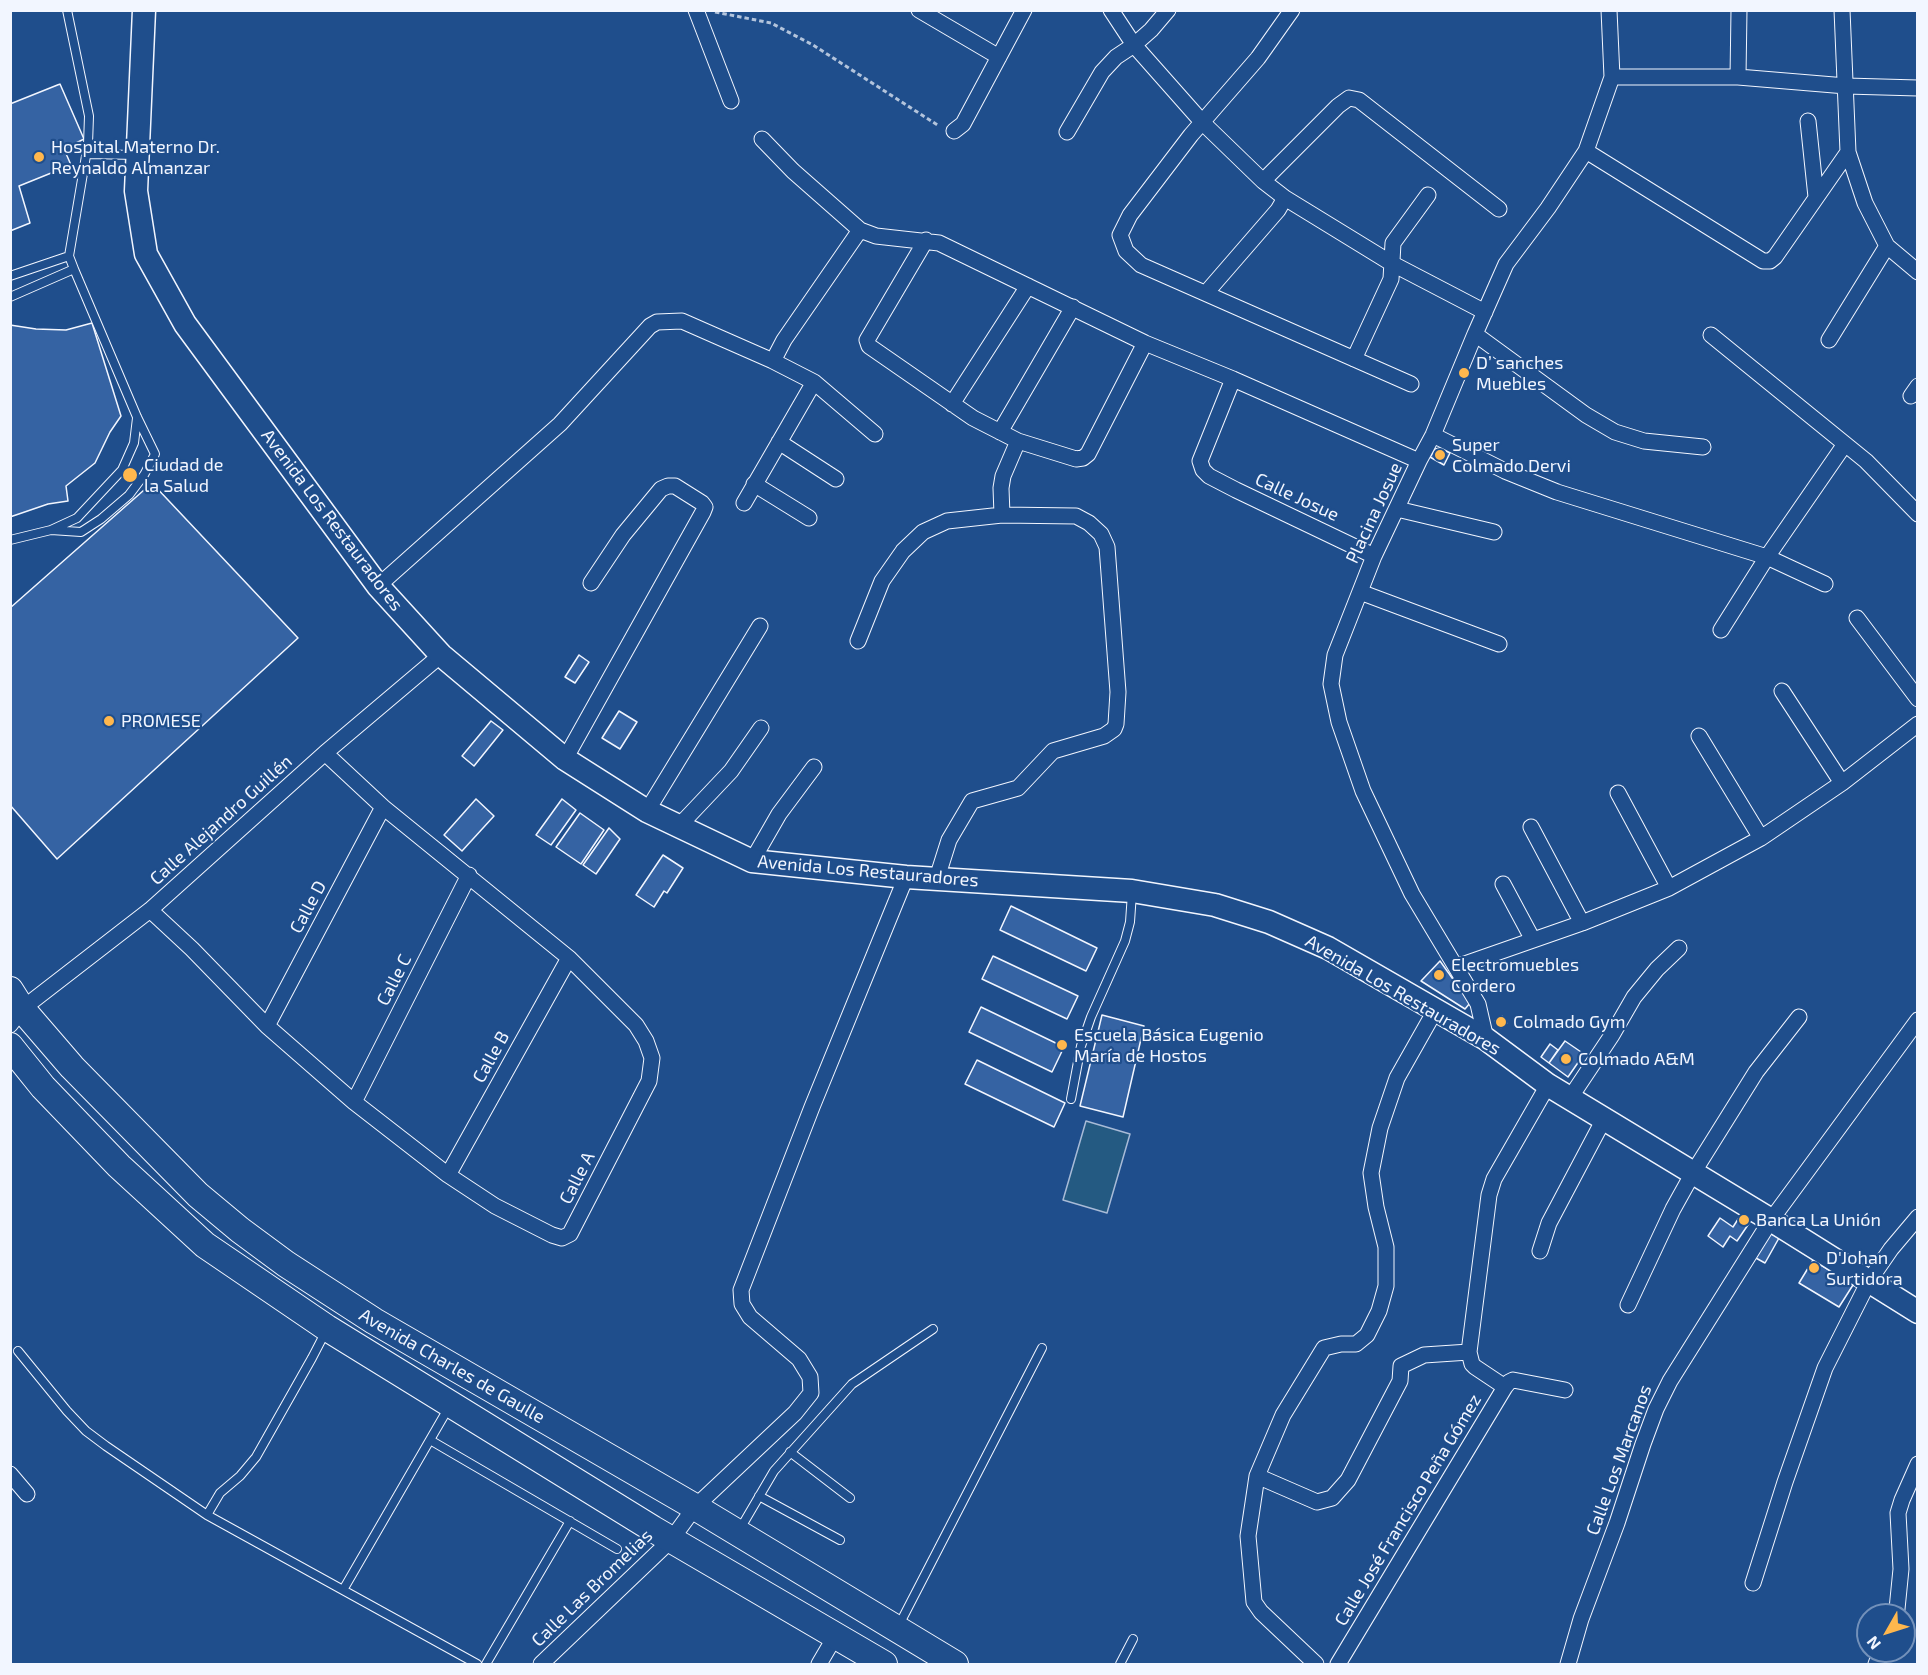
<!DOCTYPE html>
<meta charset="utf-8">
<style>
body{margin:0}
#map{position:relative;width:1928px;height:1675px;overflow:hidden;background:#1f4e8c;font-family:"Exo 2",sans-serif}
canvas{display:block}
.frame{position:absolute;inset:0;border:12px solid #f2f6ff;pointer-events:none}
.north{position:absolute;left:1856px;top:1603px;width:60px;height:60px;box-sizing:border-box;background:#1f4e8c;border:2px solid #7391ba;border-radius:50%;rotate:231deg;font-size:16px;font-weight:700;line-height:24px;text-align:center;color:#f2f6ff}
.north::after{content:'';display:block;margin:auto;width:21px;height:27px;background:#ffb74d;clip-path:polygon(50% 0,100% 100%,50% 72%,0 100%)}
</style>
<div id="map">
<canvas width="1928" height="1675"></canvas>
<div class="frame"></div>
<div class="north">N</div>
</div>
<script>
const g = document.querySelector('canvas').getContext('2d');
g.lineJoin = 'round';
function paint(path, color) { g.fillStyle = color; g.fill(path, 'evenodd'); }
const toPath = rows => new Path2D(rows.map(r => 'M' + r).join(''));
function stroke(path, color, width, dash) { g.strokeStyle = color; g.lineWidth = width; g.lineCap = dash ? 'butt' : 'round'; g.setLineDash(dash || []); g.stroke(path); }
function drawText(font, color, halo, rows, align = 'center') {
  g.font = font + ' "Exo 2",sans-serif'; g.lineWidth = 4.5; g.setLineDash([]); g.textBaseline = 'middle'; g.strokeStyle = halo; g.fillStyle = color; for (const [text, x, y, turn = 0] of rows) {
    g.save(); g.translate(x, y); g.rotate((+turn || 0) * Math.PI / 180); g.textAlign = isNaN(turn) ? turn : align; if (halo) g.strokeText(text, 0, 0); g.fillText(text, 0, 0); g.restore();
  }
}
const green = toPath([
 [1086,1121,1130,1134,1107,1213,1063,1200,1086,1121]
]);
const building = toPath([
 [60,84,84,139,64,149,71,165,19,186,30,223,10,231,10,104,60,84],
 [92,323,121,416,110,432,95,463,66,486,68,501,48,504,10,517,10,325,36,329,66,330,92,323],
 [1440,448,1450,453,1444,465,1430,457,1435,449,1440,448],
 [152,483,298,638,57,859,10,805,10,608,152,483],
 [579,655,589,662,575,683,565,677,579,655],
 [619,711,637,722,620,749,602,738,619,711],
 [491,721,503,730,474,766,462,756,491,721],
 [476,799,494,816,462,851,444,835,476,799],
 [562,799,576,810,551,845,536,835,562,799],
 [580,813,604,830,581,864,556,847,580,813],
 [609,828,620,839,596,874,583,865,609,828],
 [663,855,683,868,667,893,664,891,654,907,636,895,663,855],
 [1011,906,1097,948,1086,971,1000,930,1011,906],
 [993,956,1078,996,1067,1019,982,979,993,956],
 [1440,961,1470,1003,1465,1009,1421,981,1440,961],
 [981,1007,1064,1047,1052,1072,969,1032,981,1007],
 [1102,1015,1144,1026,1123,1117,1080,1106,1102,1015],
 [1502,1016,1507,1023,1501,1028,1495,1021,1502,1016],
 [1565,1041,1584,1054,1568,1077,1549,1063,1565,1041],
 [1550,1044,1558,1050,1549,1063,1541,1057,1550,1044],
 [977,1060,1065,1103,1054,1127,965,1084,977,1060],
 [1742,1213,1752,1219,1737,1241,1730,1236,1723,1247,1708,1236,1720,1218,1733,1227,1742,1213],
 [1768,1232,1779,1238,1765,1263,1754,1257,1768,1232],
 [1813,1260,1853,1285,1839,1307,1799,1283,1813,1260]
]);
const path = toPath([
 [715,12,771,23,813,45,939,126]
]);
const lane = toPath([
 [87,154,136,155],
 [10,276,69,256],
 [10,297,74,269,69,256,88,144,89,116,67,10],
 [51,530,81,532,101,519,129,495,144,475,155,454,137,417,74,269],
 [10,540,51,530,77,518,122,470,134,443,137,418],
 [1071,1099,1081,1046,1091,1017,1125,941,1130,922,1132,893],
 [18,1351,67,1411,86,1431,106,1446,207,1515,477,1664],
 [430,1440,617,1549],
 [790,1452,850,1498],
 [759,1496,840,1540],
 [207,1515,220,1493,240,1476,256,1457,312,1358,326,1331],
 [740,1529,774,1471,852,1384,933,1329],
 [343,1590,449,1407],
 [899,1625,1042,1348],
 [486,1664,570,1521],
 [1120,1664,1133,1639]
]);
const street = toPath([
 [696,10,731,101],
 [919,10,999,57],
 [1111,10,1134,45,1203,123,1263,181,1285,198,1391,263,1485,312],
 [1292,10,1258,58,1191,135,1130,215,1120,235,1126,251,1141,265,1411,384],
 [1612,77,1738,77,1846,86,1918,88],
 [1738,77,1739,10],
 [1808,121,1816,197],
 [954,131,963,124,1024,10],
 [1067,132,1102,72,1116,57,1134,45,1151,30,1168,10],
 [762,139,793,171,860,230,876,236,939,243,1145,343,1233,379,1419,461],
 [1586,151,1763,261,1770,261,1775,257,1848,152,1842,10],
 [1848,152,1865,203,1887,246,1918,272],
 [1263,181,1338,106,1349,98,1359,100,1499,209],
 [926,240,867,340,869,346,973,418,1018,441,1076,459,1083,458,1088,454,1145,343],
 [1206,293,1278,210,1285,198],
 [1475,334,1586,415,1615,432,1644,441,1703,447],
 [1711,335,1866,461,1918,514],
 [1829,340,1887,246],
 [1354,359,1391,279,1393,243,1428,195],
 [773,361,784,340,860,230],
 [1233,379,1200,461,1203,470,1209,476,1236,490,1374,556],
 [1911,396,1918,386],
 [952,404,1028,286],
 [1000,432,1073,307],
 [1433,435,1505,471,1557,492,1767,557,1825,584],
 [779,442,836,479],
 [754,484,809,518],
 [744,503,814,382],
 [1397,509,1494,532],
 [1002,515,1001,488,1003,476,1018,441],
 [378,586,560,424,650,326,657,322,682,321,773,361,814,382,875,434],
 [1360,592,1499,644],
 [1857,618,1918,699],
 [1721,630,1767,557,1845,444],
 [858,641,882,581,903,551,923,532,947,521,1002,515,1076,516,1089,523,1101,534,1107,547,1118,692,1116,724,1114,729,1104,736,1053,751,1018,788,972,801,949,840,937,878],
 [1782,691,1842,783],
 [1699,736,1761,838],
 [565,759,703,512,705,507,702,503,675,486,668,486,661,489,623,535,591,583],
 [1618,793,1669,888],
 [647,811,760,626],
 [679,826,731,771,761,728],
 [1531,827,1582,923],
 [752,861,779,814,814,767],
 [1503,884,1533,940],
 [150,910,192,949,267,1026,354,1102,448,1175,495,1206,552,1235,562,1238,570,1234,649,1081,652,1058,646,1041,636,1025,569,958,383,807,325,753],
 [1456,967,1582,923,1669,888,1761,838,1842,783,1918,724],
 [10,1025,22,1009,150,910,325,753,441,655],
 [267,1026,383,807],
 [1486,1039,1478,1004,1412,894,1363,791,1339,722,1331,684,1335,655,1374,556,1419,461,1433,435,1475,334,1506,264,1548,208,1586,151,1612,77,1609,10],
 [1570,1098,1612,1035,1634,997,1657,969,1679,948],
 [354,1102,469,875],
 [448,1175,569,958],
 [1540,1251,1549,1223,1604,1119],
 [1628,1305,1673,1209,1693,1173,1756,1072,1799,1017],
 [1505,1387,1509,1382,1513,1380,1565,1390],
 [10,1474,27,1494],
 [1257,1476,1317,1502,1332,1498,1348,1480,1400,1381,1401,1366,1424,1355,1469,1352],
 [1753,1583,1785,1482,1825,1368,1869,1281,1891,1249,1918,1217],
 [1895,1615,1897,1609,1901,1569,1898,1513,1902,1500,1918,1464],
 [541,1664,671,1540,695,1507,795,1413,811,1393,810,1377,799,1359,750,1317,742,1304,741,1290,812,1107,906,877],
 [819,1664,836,1635],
 [1316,1664,1261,1612,1254,1602,1248,1536,1257,1476,1283,1415,1324,1348,1341,1344,1356,1344,1367,1335,1379,1311,1386,1286,1386,1247,1376,1207,1371,1173,1380,1128,1397,1078,1436,1009],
 [1338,1664,1505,1387,1475,1367,1472,1364,1469,1352,1489,1195,1494,1179,1548,1085],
 [1568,1664,1581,1619,1617,1523,1643,1444,1656,1409,1670,1381,1771,1220,1918,1020],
 [1876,1664,1881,1651]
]);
const secondary = toPath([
 [144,10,136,191,146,254,185,324,378,586,441,655,565,759,647,811,752,861,906,877,1132,891,1215,905,1269,922,1328,948,1486,1039,1548,1085,1771,1220,1918,1312]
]);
const primary = toPath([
 [10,990,22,1009,72,1067,198,1195,240,1230,286,1264,374,1321,695,1507,955,1664],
 [10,1046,43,1087,119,1166,205,1245,327,1328,653,1529,884,1664]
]);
const markers = [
 [39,157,6,"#ffb74d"],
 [1464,373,6,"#ffb74d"],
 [1440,455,6,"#ffb74d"],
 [130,475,8,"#ffb74d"],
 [109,721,6,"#ffb74d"],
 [1439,975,6,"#ffb74d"],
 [1501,1022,6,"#ffb74d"],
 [1062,1045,6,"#ffb74d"],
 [1566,1059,6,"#ffb74d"],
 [1744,1220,6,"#ffb74d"],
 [1814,1268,6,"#ffb74d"]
];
const poiNames = [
 ["Hospital Materno Dr.",51,147],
 ["Reynaldo Almanzar",51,168],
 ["D’ sanches",1476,363],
 ["Muebles",1476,384],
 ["Super",1452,445],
 ["Colmado Dervi",1452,466],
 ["Ciudad de",144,465],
 ["la Salud",144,486],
 ["PROMESE",121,721],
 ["Electromuebles",1451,965],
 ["Cordero",1451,986],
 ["Colmado Gym",1513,1022],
 ["Escuela Básica Eugenio",1074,1035],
 ["María de Hostos",1074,1056],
 ["Colmado A&M",1578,1059],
 ["Banca La Unión",1756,1220],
 ["D'Johan",1826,1258],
 ["Surtidora",1826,1279]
];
const streetNames = [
 ["Calle Josue",1297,497,25],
 ["Placina Josue",1374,513,-65],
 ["Avenida Los Restauradores",332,520,53],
 ["Calle Alejandro Guillén",221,820,-42],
 ["Avenida Los Restauradores",868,871,5],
 ["Calle D",308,907,-62],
 ["Calle C",394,980,-63],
 ["Avenida Los Restauradores",1403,995,30],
 ["Calle B",491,1057,-61],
 ["Calle A",577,1178,-63],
 ["Avenida Charles de Gaulle",452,1366,30],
 ["Calle Los Marcanos",1619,1460,-70],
 ["Calle José Francisco Peña Gómez",1408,1510,-59],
 ["Calle Las Bromelias",592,1588,-44]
];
paint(green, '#245a82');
stroke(green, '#a8bbd7', 1.5);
paint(building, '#3563a3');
stroke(building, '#f2f6ff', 1.5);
stroke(lane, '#f2f6ff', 10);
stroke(street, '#f2f6ff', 17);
stroke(secondary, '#f2f6ff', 25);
stroke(primary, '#f2f6ff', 28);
stroke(path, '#b3c4dc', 3, [4.5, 3]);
stroke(lane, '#1f4e8c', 8);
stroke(street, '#1f4e8c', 15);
stroke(secondary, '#1f4e8c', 22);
stroke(primary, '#1f4e8c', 26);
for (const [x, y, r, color] of markers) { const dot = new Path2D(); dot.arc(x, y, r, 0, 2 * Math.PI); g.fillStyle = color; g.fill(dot); stroke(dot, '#1f4e8c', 2); }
drawText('18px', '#f2f6ff', '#1f4e8c', poiNames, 'left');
drawText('18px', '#f2f6ff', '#1f4e8c', streetNames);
</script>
